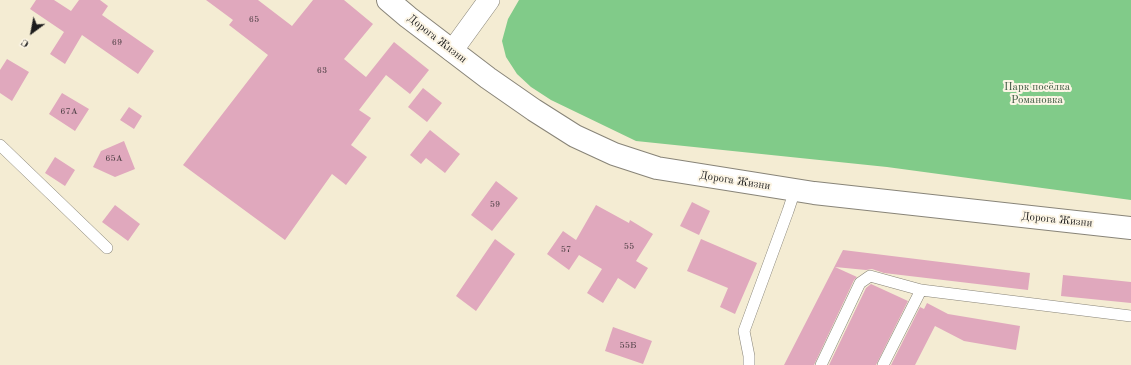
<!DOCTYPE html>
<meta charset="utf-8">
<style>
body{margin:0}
#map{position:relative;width:1131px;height:365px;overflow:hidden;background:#f4ecd3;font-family:"Old Standard TT",serif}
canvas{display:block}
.north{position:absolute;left:12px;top:12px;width:40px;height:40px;-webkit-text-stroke:3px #fcf5e5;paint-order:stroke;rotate:212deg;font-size:11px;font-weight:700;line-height:16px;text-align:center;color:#1c1c1c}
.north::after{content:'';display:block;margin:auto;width:14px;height:18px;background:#1c1c1c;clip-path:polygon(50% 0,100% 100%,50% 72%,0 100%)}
</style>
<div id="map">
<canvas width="1131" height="365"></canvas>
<div class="north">С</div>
</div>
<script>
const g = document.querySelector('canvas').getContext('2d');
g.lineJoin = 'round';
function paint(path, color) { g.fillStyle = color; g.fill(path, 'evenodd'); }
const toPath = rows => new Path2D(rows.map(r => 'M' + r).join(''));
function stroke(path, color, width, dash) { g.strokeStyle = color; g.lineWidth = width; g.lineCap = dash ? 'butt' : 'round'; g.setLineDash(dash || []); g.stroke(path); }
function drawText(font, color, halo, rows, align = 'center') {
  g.font = font + ' "Old Standard TT",serif'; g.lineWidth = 4; g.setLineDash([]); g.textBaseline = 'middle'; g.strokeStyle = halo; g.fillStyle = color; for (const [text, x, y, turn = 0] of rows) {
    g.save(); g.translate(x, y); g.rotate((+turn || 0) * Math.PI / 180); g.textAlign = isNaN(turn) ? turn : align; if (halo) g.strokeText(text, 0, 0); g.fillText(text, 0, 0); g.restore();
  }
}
const green = toPath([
 [519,0,1131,0,1131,200,887,167,636,141,551,100,531,87,517,74,506,57,502,41,508,19]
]);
const building = toPath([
 [36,0,54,0,71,11,79,0,100,0,108,6,102,15,154,51,138,74,82,35,65,64,50,54,64,32,30,9],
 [206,0,258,0,292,26,313,0,344,0,373,24,344,59,366,77,394,42,429,70,410,94,386,75,359,110,371,118,351,145,367,157,346,185,332,174,285,240,183,165,268,55,229,25,233,20],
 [7,59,29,72,12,101,0,93,0,70],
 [423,88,442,103,427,122,408,107],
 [62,93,89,109,75,131,49,114],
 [129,107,142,116,134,129,120,120],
 [430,130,460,154,445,173,426,158,421,164,410,155],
 [124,141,135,169,115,177,93,167,101,151],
 [55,157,75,170,65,186,45,173],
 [496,181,518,198,492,231,471,215],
 [692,202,710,211,699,235,680,226],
 [115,205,140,224,128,241,102,222],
 [596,205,629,223,630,220,653,234,636,261,648,268,635,289,618,278,603,303,587,293,602,269,579,255,569,270,547,254,563,231,576,240],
 [495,239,515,254,476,311,456,296],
 [701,239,757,263,735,314,720,307,728,288,687,271],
 [843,250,1030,273,1028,290,884,273,872,269,866,270,835,267,857,277,854,280,814,365,784,365],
 [1063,275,1131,282,1131,303,1061,296],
 [871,284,908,301,876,365,829,365,866,288],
 [927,303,948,314,1020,326,1016,350,964,341,935,326,915,365,891,365,920,307,924,309],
 [613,327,652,341,643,364,605,351]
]);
const lane = toPath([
 [0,145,107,248],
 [749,365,749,356,744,331,788,211,795,190],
 [821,365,860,283,870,276,921,290,1131,316],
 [883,365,921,290]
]);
const street = toPath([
 [452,51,489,0]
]);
const secondary = toPath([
 [388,0,408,17,488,78,534,110,575,136,614,154,657,168,814,193,1131,228]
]);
const numberNames = [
 ["65",254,20],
 ["69",117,43],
 ["63",322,71],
 ["67А",69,112],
 ["65А",114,159],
 ["59",495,205],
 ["55",629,247],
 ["57",566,250],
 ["55Б",628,346]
];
const streetNames = [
 ["Дорога Жизни",437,39,38],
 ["Дорога Жизни",735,181,9],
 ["Дорога Жизни",1057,220,6]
];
const parkNames = [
 ["Парк посёлка",1037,87],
 ["Романовка",1037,100]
];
paint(green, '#81cb89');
paint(building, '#e0a8bd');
stroke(lane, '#888478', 12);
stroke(street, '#888478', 22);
stroke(secondary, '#888478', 24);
stroke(lane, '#fff', 11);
stroke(street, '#fff', 21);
stroke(secondary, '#fff', 22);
drawText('9px', '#4d3f44', null, numberNames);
drawText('11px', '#1c1c1c', '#fcf5e5', streetNames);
drawText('11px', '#3f5942', '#fcf5e5', parkNames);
</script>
